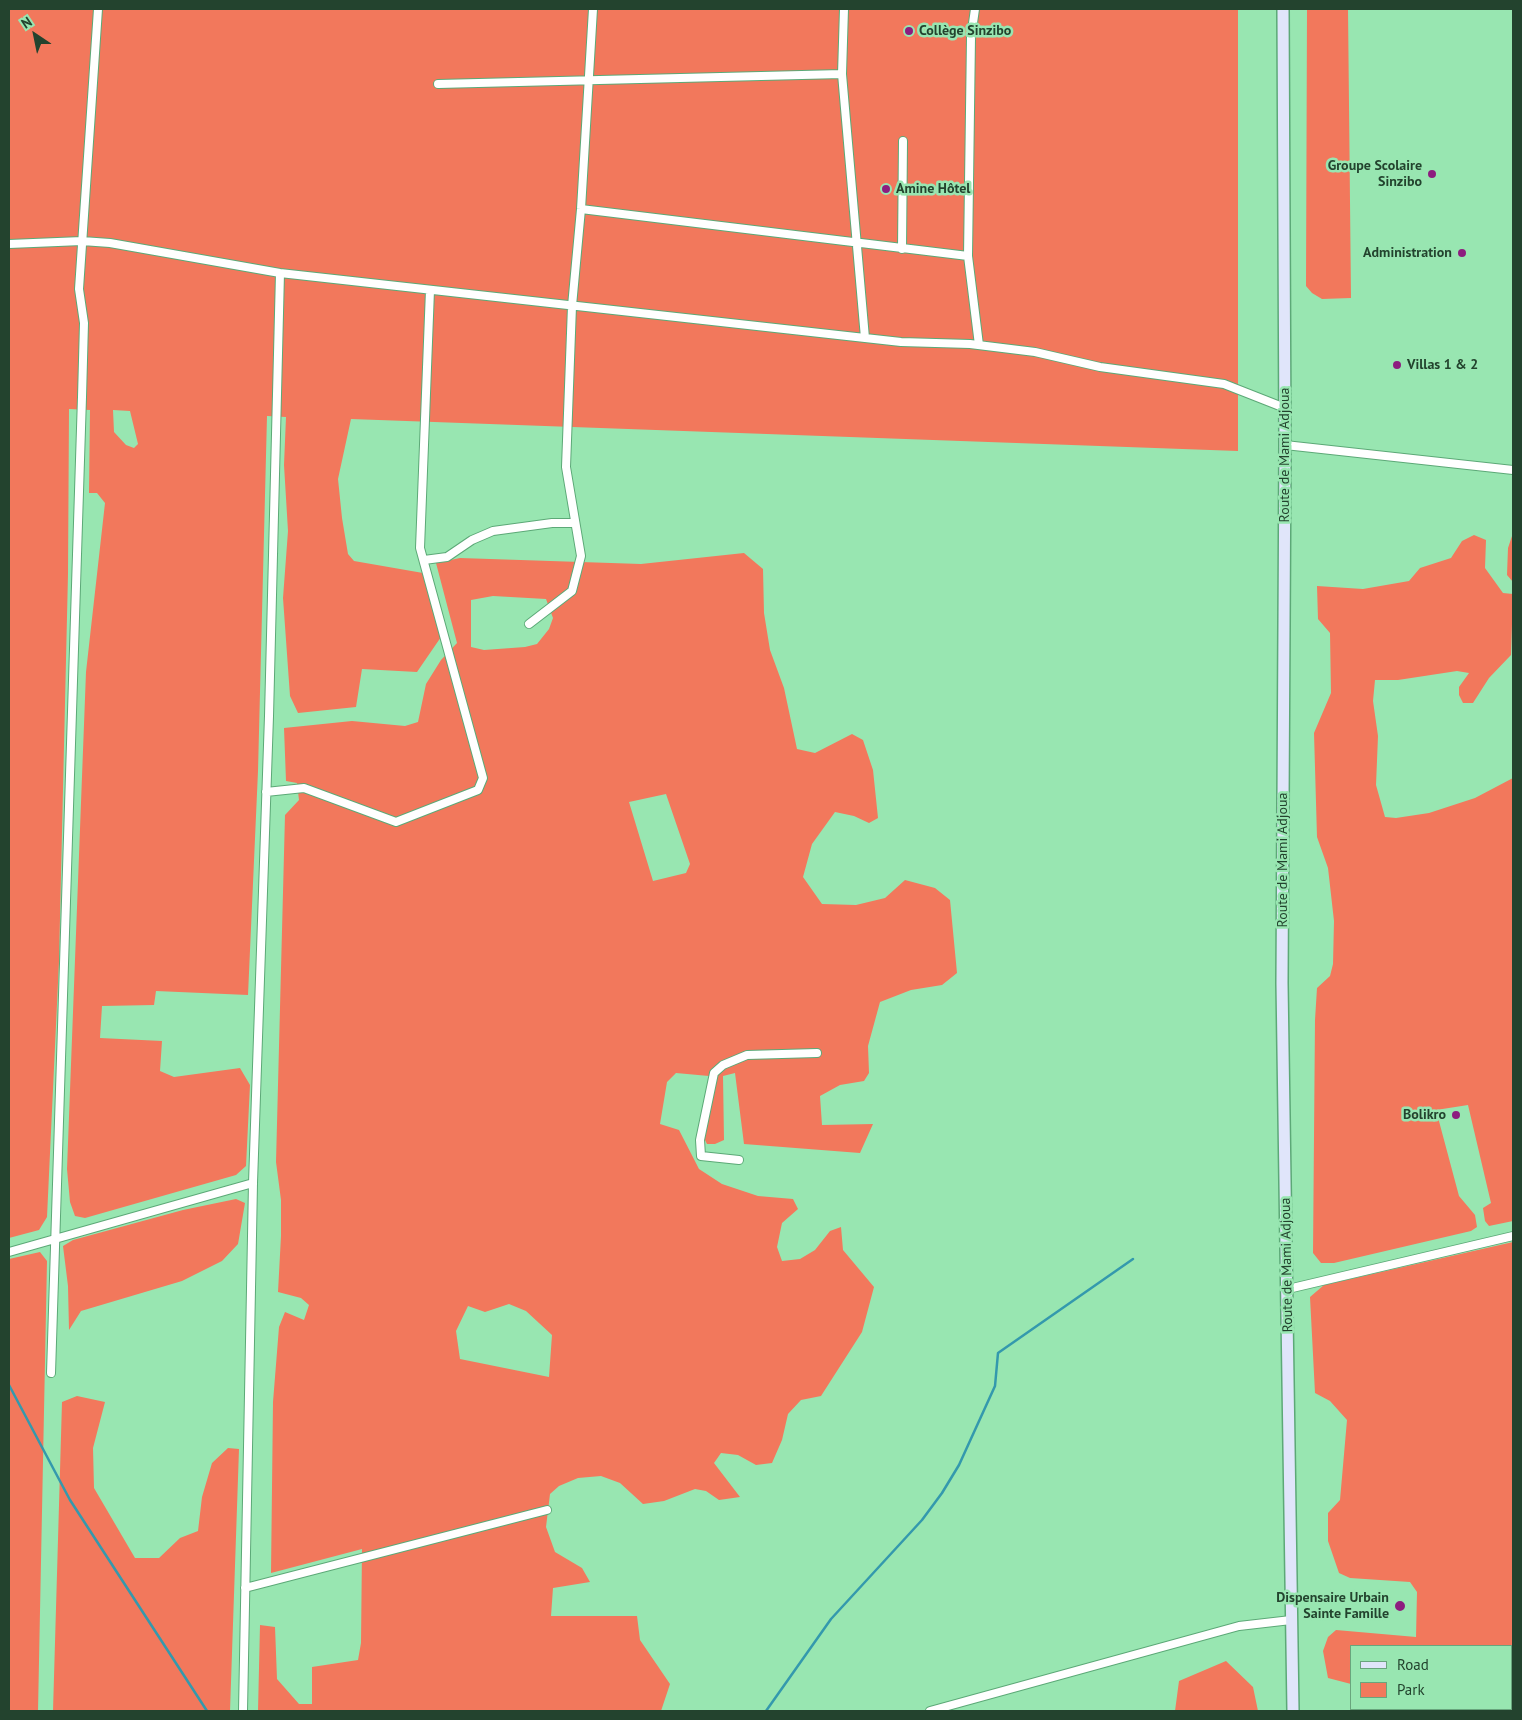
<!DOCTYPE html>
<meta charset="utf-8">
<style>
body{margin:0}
#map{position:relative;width:1522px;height:1720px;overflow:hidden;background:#98e6b1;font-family:"PT Sans",sans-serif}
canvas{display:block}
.frame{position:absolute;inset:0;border:10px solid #23432e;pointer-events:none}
.legend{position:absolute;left:1350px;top:1645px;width:162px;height:65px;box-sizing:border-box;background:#98e6b1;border:1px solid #69a57d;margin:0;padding:6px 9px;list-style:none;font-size:15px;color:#23432e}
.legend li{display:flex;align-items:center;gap:10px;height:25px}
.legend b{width:25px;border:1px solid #69a57d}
.north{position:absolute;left:10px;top:10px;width:50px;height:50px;-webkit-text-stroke:4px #98e6b1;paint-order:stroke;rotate:326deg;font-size:14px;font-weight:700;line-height:20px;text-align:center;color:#23432e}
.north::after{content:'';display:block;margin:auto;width:18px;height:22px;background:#23432e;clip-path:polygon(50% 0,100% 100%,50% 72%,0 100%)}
</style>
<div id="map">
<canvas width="1522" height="1720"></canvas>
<div class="frame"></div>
<ul class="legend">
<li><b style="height:6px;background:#e0e5fa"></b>Road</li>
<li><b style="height:14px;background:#f2785c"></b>Park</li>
</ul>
<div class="north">N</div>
</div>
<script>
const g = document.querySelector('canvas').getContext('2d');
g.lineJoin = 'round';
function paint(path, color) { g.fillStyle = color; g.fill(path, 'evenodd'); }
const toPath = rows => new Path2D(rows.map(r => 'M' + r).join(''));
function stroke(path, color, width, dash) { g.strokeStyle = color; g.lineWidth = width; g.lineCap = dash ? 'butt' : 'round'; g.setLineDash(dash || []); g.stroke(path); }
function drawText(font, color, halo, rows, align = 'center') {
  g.font = font + ' "PT Sans",sans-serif'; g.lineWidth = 5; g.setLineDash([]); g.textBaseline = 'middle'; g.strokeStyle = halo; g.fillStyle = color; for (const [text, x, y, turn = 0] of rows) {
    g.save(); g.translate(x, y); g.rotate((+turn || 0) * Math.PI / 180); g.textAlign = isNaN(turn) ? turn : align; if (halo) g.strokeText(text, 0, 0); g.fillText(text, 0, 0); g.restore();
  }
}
const green = toPath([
 [9,9,1238,9,1238,451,351,419,338,479,342,518,348,554,354,561,423,573,441,637,417,672,362,669,356,707,298,713,290,696,283,598,288,531,284,465,286,417,267,416,258,771,248,995,156,991,154,1005,102,1006,100,1038,162,1041,160,1071,174,1077,240,1068,250,1085,246,1166,236,1175,85,1218,75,1216,70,1202,67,1169,86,672,105,503,97,493,89,493,90,410,69,409,68,574,59,961,47,1217,39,1230,9,1238],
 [113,410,130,411,138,444,134,448,126,445,114,432],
 [1307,9,1348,9,1351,298,1322,299,1312,293,1306,286],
 [1513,533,1513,582,1507,575,1508,548],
 [1474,535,1486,540,1485,568,1503,593,1513,594,1511,655,1489,678,1473,703,1463,703,1459,695,1459,687,1469,673,1457,671,1398,680,1375,680,1373,701,1378,736,1376,785,1385,817,1396,818,1429,813,1475,798,1513,778,1513,1221,1489,1226,1485,1221,1483,1208,1491,1203,1468,1105,1436,1110,1459,1196,1475,1215,1477,1227,1471,1231,1334,1263,1321,1263,1313,1253,1315,1020,1317,988,1330,976,1333,964,1334,921,1328,868,1317,837,1314,733,1331,693,1330,633,1318,619,1317,586,1363,589,1409,581,1420,568,1451,558,1462,541],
 [744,553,763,569,764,613,770,650,784,688,797,749,815,753,852,734,863,740,873,770,878,818,869,823,854,816,835,812,812,844,803,877,822,904,856,905,885,898,905,880,935,888,950,900,957,973,942,985,911,990,880,1002,868,1046,869,1073,864,1081,840,1085,820,1096,822,1125,873,1124,860,1153,744,1144,735,1073,723,1076,724,1140,715,1144,707,1144,704,1138,709,1076,676,1073,667,1082,660,1124,679,1130,699,1169,722,1184,758,1196,793,1199,798,1209,782,1223,777,1247,782,1261,800,1259,815,1250,830,1231,841,1227,843,1250,874,1287,862,1332,821,1396,801,1400,788,1414,782,1440,772,1463,756,1465,738,1455,721,1453,714,1463,740,1497,719,1500,706,1491,695,1489,664,1501,643,1504,620,1483,601,1476,578,1478,559,1486,550,1494,546,1527,555,1552,582,1568,590,1582,553,1588,551,1616,637,1616,640,1640,670,1684,661,1711,258,1711,260,1625,275,1627,277,1679,299,1704,312,1704,312,1667,358,1660,361,1643,362,1549,271,1573,273,1402,279,1327,285,1312,304,1320,309,1305,301,1298,278,1292,281,1236,281,1200,276,1162,285,815,299,800,297,783,286,781,284,728,352,721,405,726,418,722,426,684,441,660,457,643,436,563,460,558,641,564],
 [493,596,546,599,553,618,549,629,537,644,525,647,484,650,471,647,471,600],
 [666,794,690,864,686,873,653,881,629,802],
 [509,1304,526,1311,552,1335,549,1377,460,1359,456,1331,468,1306,485,1312],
 [236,1199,245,1203,238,1244,222,1261,182,1281,81,1311,69,1330,68,1286,63,1246,73,1240,183,1210],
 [1513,1242,1513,1711,1371,1711,1374,1709,1511,1709,1511,1646,1351,1646,1351,1684,1328,1678,1323,1651,1328,1637,1336,1630,1416,1637,1417,1592,1410,1582,1350,1578,1339,1573,1328,1541,1328,1513,1340,1500,1347,1420,1330,1401,1315,1393,1310,1297,1324,1285],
 [40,1252,47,1261,38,1711,9,1711,9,1259],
 [77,1396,105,1402,93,1448,94,1488,135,1558,159,1558,180,1538,198,1531,202,1497,212,1463,228,1448,239,1449,230,1711,53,1711,62,1402],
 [1226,1661,1253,1687,1258,1711,1175,1711,1179,1681]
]);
const stream = toPath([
 [9,1385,70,1500,207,1711],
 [766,1711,831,1619,922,1520,942,1493,959,1465,995,1386,998,1353,1133,1259]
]);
const street = toPath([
 [844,9,842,74,865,338],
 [975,9,971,37,968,256,979,345],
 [438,84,842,74],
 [581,209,968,256],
 [9,244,82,241,110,243,280,273,901,342,970,344,1035,352,1100,367,1224,384,1285,408],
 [902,249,903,141],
 [1285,445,1513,470],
 [424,560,447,557,472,540,493,531,552,523,575,523],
 [529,624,572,591,581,556,566,467,572,306,581,209,593,9],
 [266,792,304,788,396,822,478,790,483,778,420,548,430,290],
 [739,1160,701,1156,700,1140,714,1073,723,1065,747,1055,817,1053],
 [9,1252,253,1183],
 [1288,1289,1513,1236],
 [51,1373,82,397,84,323,79,289,98,9],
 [245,1588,547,1510],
 [243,1711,253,1183,269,716,280,273],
 [930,1711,1239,1626,1291,1620]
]);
const secondary = toPath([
 [1283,9,1285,445,1282,983,1293,1711]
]);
const markers = [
 [909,31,5,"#8d1d7f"],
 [1432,174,5,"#8d1d7f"],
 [886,189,5,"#8d1d7f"],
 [1462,253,5,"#8d1d7f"],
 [1397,365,5,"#8d1d7f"],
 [1456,1115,5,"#8d1d7f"],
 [1400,1606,6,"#8d1d7f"]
];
const poiNames = [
 ["Collège Sinzibo",919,31,"left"],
 ["Groupe Scolaire",1422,166],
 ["Sinzibo",1422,182],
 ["Amine Hôtel",896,189,"left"],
 ["Administration",1452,253],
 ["Villas 1 & 2",1407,365,"left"],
 ["Bolikro",1446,1115],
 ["Dispensaire Urbain",1389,1598],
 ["Sainte Famille",1389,1614]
];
const streetNames = [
 ["Route de Mami Adjoua",1285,455,-90],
 ["Route de Mami Adjoua",1283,860,-90],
 ["Route de Mami Adjoua",1287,1265,-91]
];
paint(green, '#f2785c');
stroke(stream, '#3499ad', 2.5);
stroke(street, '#5ca977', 10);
stroke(secondary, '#5ca977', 14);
stroke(street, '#fff', 8);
stroke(secondary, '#e0e5fa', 11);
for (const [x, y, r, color] of markers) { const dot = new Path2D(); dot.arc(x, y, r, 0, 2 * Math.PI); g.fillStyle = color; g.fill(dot); stroke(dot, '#98e6b1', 2); }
drawText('bold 14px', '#23432e', '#98e6b1', poiNames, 'right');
drawText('14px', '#23432e', '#98e6b1', streetNames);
</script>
